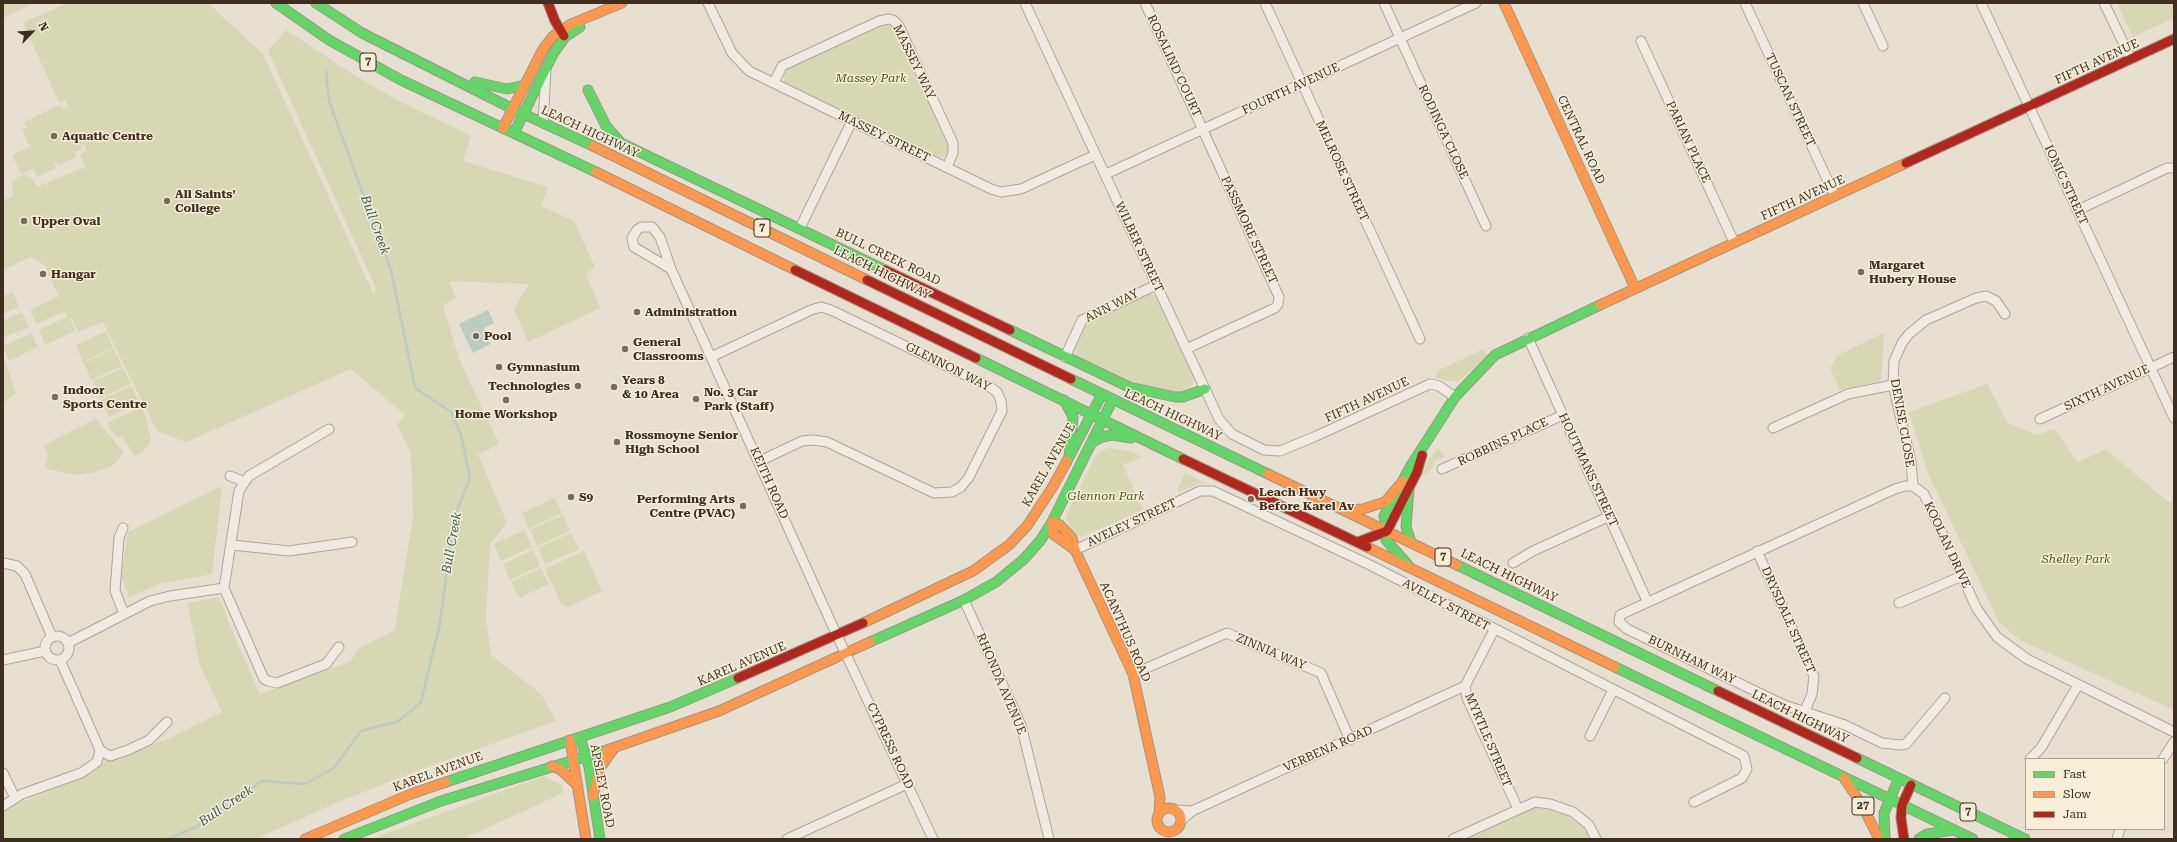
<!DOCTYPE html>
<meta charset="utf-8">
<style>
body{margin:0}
#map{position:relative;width:2177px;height:842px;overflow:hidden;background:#e7e0d1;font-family:"Roboto Serif",serif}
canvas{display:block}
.frame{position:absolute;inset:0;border:4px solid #3d2e20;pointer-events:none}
.legend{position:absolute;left:2025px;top:758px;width:140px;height:72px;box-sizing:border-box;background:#f7eed8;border:1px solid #ada18e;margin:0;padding:5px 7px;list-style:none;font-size:12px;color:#3d2e20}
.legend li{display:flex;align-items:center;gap:8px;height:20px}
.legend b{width:20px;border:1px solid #ada18e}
.north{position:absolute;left:12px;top:12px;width:40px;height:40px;-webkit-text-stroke:3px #f7eed8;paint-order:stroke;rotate:65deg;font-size:11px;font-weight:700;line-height:16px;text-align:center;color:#3d2e20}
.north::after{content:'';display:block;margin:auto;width:14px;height:18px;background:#3d2e20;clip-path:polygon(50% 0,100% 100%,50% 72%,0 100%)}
</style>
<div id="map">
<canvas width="2177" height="842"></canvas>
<div class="frame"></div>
<ul class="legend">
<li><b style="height:5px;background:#63d668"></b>Fast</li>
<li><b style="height:5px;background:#ff974d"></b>Slow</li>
<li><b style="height:5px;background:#b3261e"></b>Jam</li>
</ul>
<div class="north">N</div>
</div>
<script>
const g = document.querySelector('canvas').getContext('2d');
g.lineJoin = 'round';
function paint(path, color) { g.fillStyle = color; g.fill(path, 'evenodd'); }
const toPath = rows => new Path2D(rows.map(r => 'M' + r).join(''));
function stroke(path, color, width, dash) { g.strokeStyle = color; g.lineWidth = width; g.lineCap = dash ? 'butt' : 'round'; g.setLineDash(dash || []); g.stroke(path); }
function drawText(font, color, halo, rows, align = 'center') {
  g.font = font + ' "Roboto Serif",serif'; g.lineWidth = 3; g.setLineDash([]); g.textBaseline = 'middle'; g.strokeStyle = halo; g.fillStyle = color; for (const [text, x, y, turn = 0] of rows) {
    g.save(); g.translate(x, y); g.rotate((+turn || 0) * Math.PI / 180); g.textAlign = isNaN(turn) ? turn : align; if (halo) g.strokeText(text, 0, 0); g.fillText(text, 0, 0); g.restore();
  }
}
const green = toPath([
 [3,3,34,3,3,18],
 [67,3,208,3,263,54,373,293,376,288,268,51,286,30,352,74,395,99,471,136,463,161,548,187,541,206,574,221,595,267,586,274,600,308,528,342,514,309,529,284,449,281,456,298,443,305,459,359,499,444,478,454,507,523,490,544,486,618,491,655,541,694,556,721,427,767,333,804,256,839,3,839,3,813,21,802,94,772,106,760,166,740,222,712,199,663,188,603,219,597,238,645,260,694,349,662,361,647,395,630,413,515,411,454,397,424,405,415,351,369,186,442,157,431,103,322,78,332,72,319,69,317,75,331,45,345,39,330,67,317,65,311,36,324,30,310,59,296,60,299,45,266,38,260,31,257,3,270,3,201,13,196,12,181,18,177,24,175,32,178,37,187,85,167,80,154,87,151,83,143,80,145,82,149,75,153,76,157,58,165,57,162,54,163,56,168,37,177,33,169,21,174,12,155,30,147,22,130,27,128,24,122,60,105,63,109,68,107,65,100,59,102,23,23],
 [2117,3,2174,3,2174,18,2133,37],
 [885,23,891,24,895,28,949,144,950,149,943,157,938,157,784,82,784,71,787,68],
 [13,292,19,307,3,314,3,296],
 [1150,293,1158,298,1193,373,1194,380,1192,386,1181,393,1129,383,1075,356,1073,350,1085,322],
 [22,312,29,327,3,338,3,321],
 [106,331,113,348,83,362,76,345],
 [31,333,38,347,9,361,3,346],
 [1884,333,1881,381,1840,390,1830,368,1838,355],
 [114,349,122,366,91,380,84,363],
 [1484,349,1487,358,1459,381,1448,381,1436,378,1437,371],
 [3,356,16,393,3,403],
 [123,368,131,384,100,398,93,381],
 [1987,384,2008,423,2037,435,2054,429,2078,462,2106,449,2167,501,2170,502,2174,500,2174,710,2020,640,1999,622,1927,471,1909,412],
 [132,386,139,403,109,417,101,400],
 [141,407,146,418,151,439,149,445,140,454,134,455,122,437,117,437,111,430,107,423],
 [96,419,124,453,113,465,96,472,78,475,50,470,45,465,48,455,44,445],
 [1107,448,1131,451,1142,457,1123,465,1143,510,1081,537,1076,534,1068,524,1066,516,1096,455],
 [1438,448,1445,457,1436,460,1430,471,1421,477,1429,460],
 [1185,473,1203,482,1179,492,1177,490],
 [222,486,212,574,159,584,129,597,121,576,128,532],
 [555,498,562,513,529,529,522,513],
 [563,515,570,531,537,546,530,530],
 [524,530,532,547,501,561,494,544],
 [571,533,579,549,545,564,538,548],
 [533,550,540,566,510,580,503,564],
 [584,551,602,591,568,607,562,605,545,569],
 [541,568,549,584,519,598,511,582],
 [544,776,562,785,563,793,463,839,371,839],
 [1535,807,1561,813,1584,827,1590,839,1464,839]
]);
const water = toPath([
 [488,310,494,323,484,328,491,344,473,353,459,324]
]);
const stream = toPath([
 [168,839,196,827,262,781,305,784,334,768,361,731,399,721,421,702,440,623,454,517,470,478,461,435,451,412,415,388,391,270,329,101,326,71]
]);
const street = toPath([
 [708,3,732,53,749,71,991,189,1001,192,1021,189,1095,155],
 [1025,3,1205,389,1219,419,1232,434,1264,450,1280,451,1314,437,1430,384,1439,386,1455,397],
 [1145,3,1279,297,1278,304,1275,308,1186,349],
 [1265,3,1420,339],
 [1384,3,1486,226],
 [1745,3,1835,196],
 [1863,3,1883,46],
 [1981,3,2174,418],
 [2104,3,2131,59],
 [1641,41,1734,242],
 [774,83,782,66,879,21,889,19,893,20,899,26,953,143,953,153,947,167],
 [543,123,546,71],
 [1106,174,1476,3],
 [2078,210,2167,168,2174,168],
 [800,228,852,121],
 [671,269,634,247,632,238,637,230,641,227,652,227,660,237,671,269,834,629,933,839],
 [1528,338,1647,601],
 [711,357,811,310,821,307,831,310,990,387,997,392,1001,401,1002,411,969,477,961,487,952,492,934,493,827,442,813,440,802,441,760,461],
 [1065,357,1082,320,1156,285],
 [2040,419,2174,357],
 [1773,428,1848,394,1893,385],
 [329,429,249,476,239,491,224,588,264,679,268,681,277,683,326,664,339,647],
 [1442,469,1563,415],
 [230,476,245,482],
 [1913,486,1911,462,1893,385,1894,361,1902,343,1909,334,1926,320,1976,298,1986,296,1996,301,2005,314],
 [123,528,119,538,115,591,124,614],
 [232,545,289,551,352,542],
 [1075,550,1200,491,1213,491,1368,564,1744,756,1747,769,1742,778,1694,802],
 [1757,551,1814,676,1812,694,1804,713],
 [3,563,17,566,25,574,52,637],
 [1513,563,1533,551,1610,516],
 [964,600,1021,725,1049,839],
 [1899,603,1962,576],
 [1494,630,1465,686,1467,698,1518,809],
 '45 648a12 12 0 1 1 24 0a12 12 0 1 1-24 0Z',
 [68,643,150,601,170,596,224,588],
 [3,660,45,651],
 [1133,674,1227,633,1321,673,1350,740],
 [1945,698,1906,744,1900,745,1882,743,1845,725,1784,705,1627,629,1619,622,1620,615,1895,489,1905,486,1913,486,1924,494,1977,609,1997,637,2027,659,2174,732],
 [1590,736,1613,690],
 [100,750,110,756,128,750,149,740,167,722],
 [2030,759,2041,748,2078,685],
 [2163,759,2174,742],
 [3,773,15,798],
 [3,806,22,794,81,773,97,762,100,750,60,660],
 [1175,810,1192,811],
 [1181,821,1192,811,1465,686],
 [787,839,907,784],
 [1453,839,1535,802,1550,804,1573,812,1589,825,1596,839],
 [2117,839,2120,829]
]);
const fast = toPath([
 [276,3,329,40,401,80,596,172],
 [316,3,362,33,513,109,593,146],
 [475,82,507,89,525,85],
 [588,90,606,126,621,143,885,270],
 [514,133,553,54,565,37,580,27],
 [1010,330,1129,387,1175,397,1183,397,1205,389],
 [976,358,1183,459],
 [1071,379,1268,474],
 [1064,400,1073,417,1069,457],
 [1093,442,1102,437,1112,435,1131,438],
 [1067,461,1102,394],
 [1409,489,1406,527,1411,542],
 [1408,565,1386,540,1387,531,1384,516,1410,467,1455,397,1495,355,1600,305],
 [1457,565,1718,691],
 [870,642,964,600,996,582,1023,560,1040,541,1052,522,1113,399],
 [1615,667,1973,839],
 [580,737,589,767,600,839],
 [1857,758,2025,839],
 [446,782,670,707,738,678],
 [344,839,441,801,607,750],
 [1885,839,1884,813,1899,778],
 [1919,839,1927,834,1953,830]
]);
const slow = toPath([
 [1504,3,1635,288],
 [503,128,543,49,553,36,571,24,622,3],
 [593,146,867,280],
 [596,172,795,270],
 [1600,305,1906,163],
 [1268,474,1457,565],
 [1346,510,1363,509,1385,502,1403,481],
 [1367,547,1615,667],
 [1075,550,1053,534,1052,522,1060,525,1072,538,1075,550,1133,674,1160,797,1159,813],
 [863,623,973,571,1009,545,1027,526,1052,488,1067,461],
 [570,740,586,839],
 [607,750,719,711,870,642],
 [552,766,561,770,578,786],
 [1844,778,1862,805,1879,839],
 [593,796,600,768,614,748],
 '1157 820a12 12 0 1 1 24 0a12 12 0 1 1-24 0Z',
 [305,839,411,794,446,782]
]);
const jam = toPath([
 [548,3,555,21,564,36],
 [1906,163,2174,39],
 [795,270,976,358],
 [885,270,1010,330],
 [867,280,1071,379],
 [1183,459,1367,547],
 [1358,542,1387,531,1417,472,1422,455],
 [738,678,863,623],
 [1718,691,1857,758],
 [1904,839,1901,818,1902,805,1911,785]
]);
const markers = [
 [54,136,4,"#786c5e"],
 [167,201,4,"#786c5e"],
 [24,221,4,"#786c5e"],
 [1861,272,4,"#786c5e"],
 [43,274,4,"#786c5e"],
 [637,312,4,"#786c5e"],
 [476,336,4,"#786c5e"],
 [625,349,4,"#786c5e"],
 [499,367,4,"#786c5e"],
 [578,386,4,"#786c5e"],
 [614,387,4,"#786c5e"],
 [55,397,4,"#786c5e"],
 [696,399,4,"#786c5e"],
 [506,400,4,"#786c5e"],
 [617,442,4,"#786c5e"],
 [571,497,4,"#786c5e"],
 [1251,499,4,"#786c5e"],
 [743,506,4,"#786c5e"]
];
const shields = [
 [368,62,16],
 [762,228,16],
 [1443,557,16],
 [1863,806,22],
 [1968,812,16]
];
const shieldNames = [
 ["7",368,62],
 ["7",762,228],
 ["7",1443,557],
 ["27",1863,806],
 ["7",1968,812]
];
const streetNames = [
 ["MASSEY WAY",914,62,64],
 ["FIFTH AVENUE",2097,62,-25],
 ["ROSALIND COURT",1174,66,65],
 ["FOURTH AVENUE",1291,89,-25],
 ["TUSCAN STREET",1790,100,65],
 ["LEACH HIGHWAY",590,132,25],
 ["RODINGA CLOSE",1443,132,65],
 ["MASSEY STREET",884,137,26],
 ["CENTRAL ROAD",1581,140,65],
 ["PARIAN PLACE",1688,142,65],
 ["MELROSE STREET",1342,171,65],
 ["IONIC STREET",2066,185,65],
 ["FIFTH AVENUE",1803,198,-25],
 ["PASSMORE STREET",1249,230,65],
 ["WILBER STREET",1139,247,65],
 ["BULL CREEK ROAD",888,257,26],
 ["LEACH HIGHWAY",882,273,26],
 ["ANN WAY",1112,306,-27],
 ["GLENNON WAY",948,367,27],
 ["SIXTH AVENUE",2107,388,-25],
 ["FIFTH AVENUE",1367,400,-25],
 ["LEACH HIGHWAY",1173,415,25],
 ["DENISE CLOSE",1902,423,80],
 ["ROBBINS PLACE",1503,442,-25],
 ["KAREL AVENUE",1049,465,-60],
 ["HOUTMANS STREET",1588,470,65],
 ["KEITH ROAD",769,483,66],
 ["AVELEY STREET",1132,523,-25],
 ["KOOLAN DRIVE",1947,545,65],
 ["LEACH HIGHWAY",1509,576,26],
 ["AVELEY STREET",1446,605,28],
 ["DRYSDALE STREET",1788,620,66],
 ["ACANTHUS ROAD",1125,632,66],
 ["ZINNIA WAY",1271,652,23],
 ["BURNHAM WAY",1692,660,26],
 ["KAREL AVENUE",742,664,-23],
 ["RHONDA AVENUE",1001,684,67],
 ["LEACH HIGHWAY",1800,717,26],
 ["MYRTLE STREET",1488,740,67],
 ["CYPRESS ROAD",890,746,65],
 ["VERBENA ROAD",1328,749,-24],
 ["KAREL AVENUE",438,772,-20],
 ["APSLEY ROAD",602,786,79]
];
const parkNames = [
 ["Massey Park",871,78],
 ["Glennon Park",1106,496],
 ["Shelley Park",2076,559]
];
const poiNames = [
 ["Aquatic Centre",62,136],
 ["All Saints’",175,194],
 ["College",175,208],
 ["Upper Oval",32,221],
 ["Margaret",1869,265],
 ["Hubery House",1869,279],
 ["Hangar",51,274],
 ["Administration",645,312],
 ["Pool",484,336],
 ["General",633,342],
 ["Classrooms",633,356],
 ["Gymnasium",507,367],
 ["Years 8",622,380],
 ["& 10 Area",622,394],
 ["Technologies",570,386,"right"],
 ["Indoor",63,390],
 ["Sports Centre",63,404],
 ["No. 3 Car",704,392],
 ["Park (Staff)",704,406],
 ["Home Workshop",506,414,"center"],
 ["Rossmoyne Senior",625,435],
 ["High School",625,449],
 ["Leach Hwy",1259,492],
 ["Before Karel Av",1259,506],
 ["S9",579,497],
 ["Performing Arts",735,499,"right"],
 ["Centre (PVAC)",735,513,"right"]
];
const waterNames = [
 ["Bull Creek",375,225,70],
 ["Bull Creek",452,543,-80],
 ["Bull Creek",226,806,-34]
];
paint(green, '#d6d7b3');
paint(water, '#bcccc2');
stroke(stream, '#bcccc2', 2.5);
stroke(street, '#ada599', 11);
stroke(fast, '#9c958a', 11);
stroke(slow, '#9c958a', 11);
stroke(jam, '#9c958a', 11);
stroke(street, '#efebe3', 9);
stroke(fast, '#63d668', 9);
stroke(slow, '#ff974d', 9);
stroke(jam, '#b3261e', 9);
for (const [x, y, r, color] of markers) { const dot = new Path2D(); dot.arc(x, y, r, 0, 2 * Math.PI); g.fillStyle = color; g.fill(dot); stroke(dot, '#f7eed8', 1.5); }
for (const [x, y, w] of shields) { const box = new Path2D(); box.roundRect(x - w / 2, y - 9, w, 18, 3); g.fillStyle = '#f7eed8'; g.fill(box); stroke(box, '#3d2e20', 1); }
drawText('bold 11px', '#3d2e20', null, shieldNames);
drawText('12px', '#3d2e20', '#f7eed8', streetNames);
drawText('italic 12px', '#4d5a26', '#f7eed8', parkNames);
drawText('bold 12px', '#3d2e20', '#f7eed8', poiNames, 'left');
drawText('italic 13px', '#2f5d5a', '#f7eed8', waterNames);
</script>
